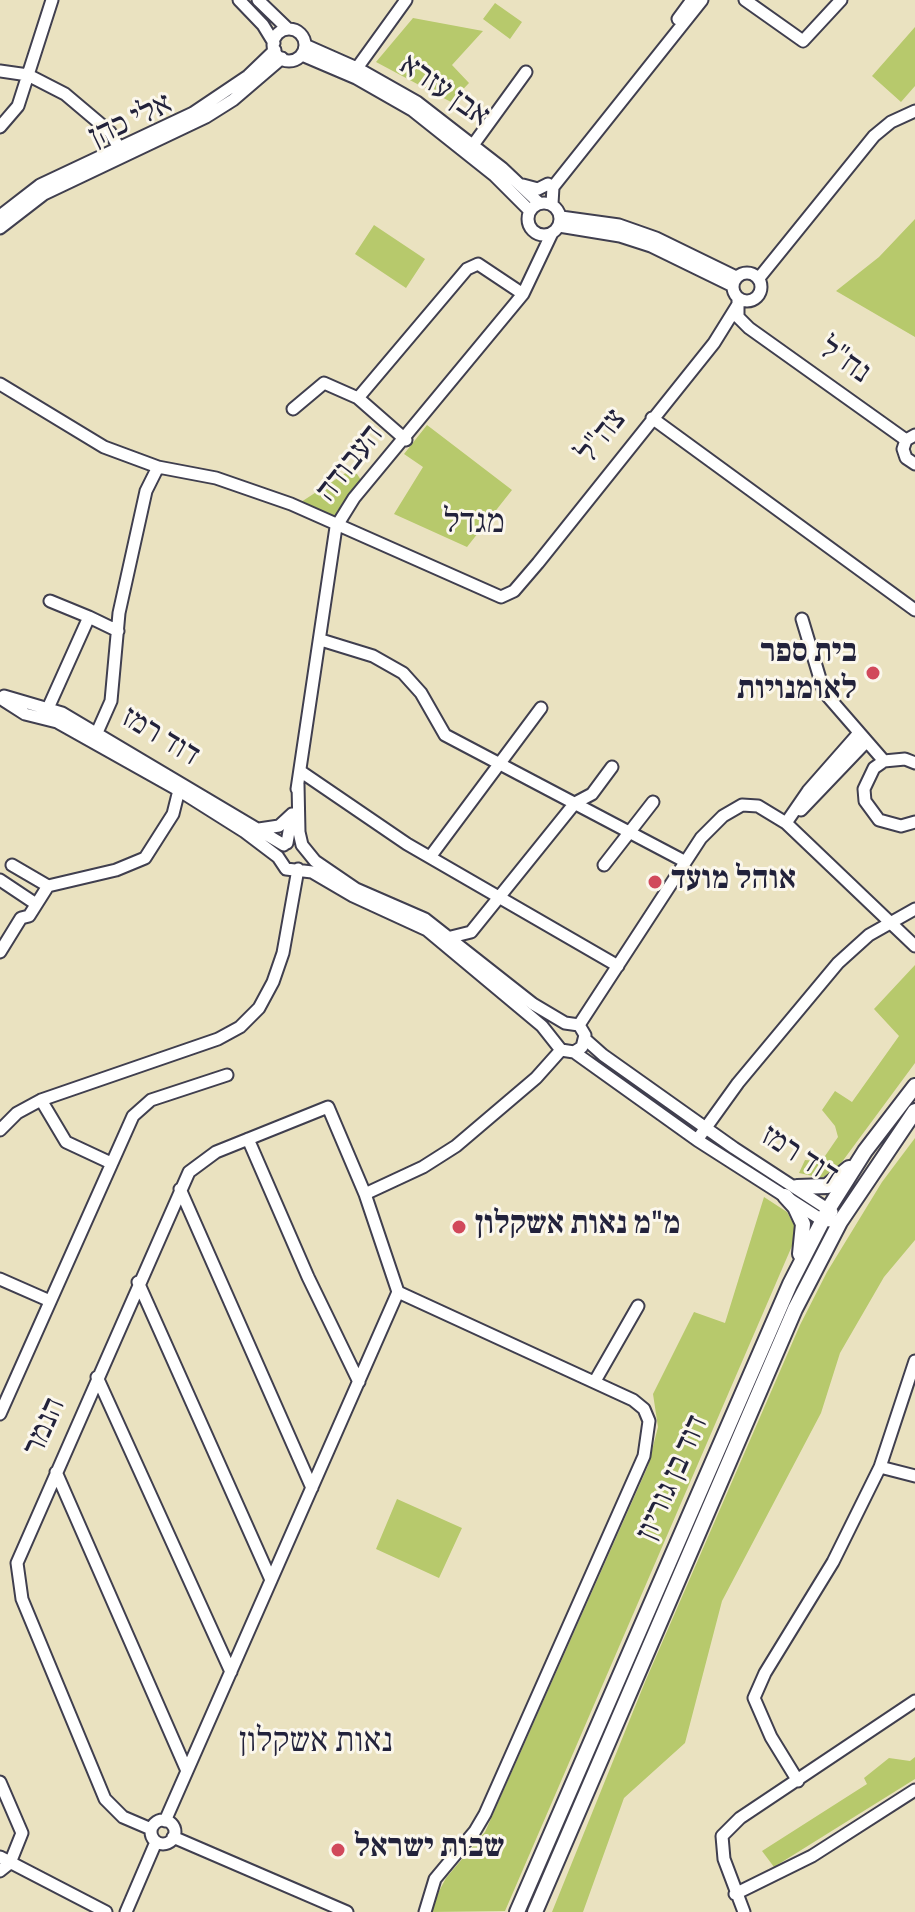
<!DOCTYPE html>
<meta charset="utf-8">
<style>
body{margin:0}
canvas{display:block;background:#eae2c0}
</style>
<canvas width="915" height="1912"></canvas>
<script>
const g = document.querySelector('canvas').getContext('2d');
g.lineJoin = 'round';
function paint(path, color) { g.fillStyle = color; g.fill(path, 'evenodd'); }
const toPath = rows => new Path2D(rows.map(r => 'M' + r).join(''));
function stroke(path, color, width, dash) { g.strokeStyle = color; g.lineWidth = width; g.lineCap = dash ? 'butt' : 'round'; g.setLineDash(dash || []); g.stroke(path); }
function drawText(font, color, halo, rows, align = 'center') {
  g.font = font + ' Vollkorn,"Frank Ruhl Libre",serif'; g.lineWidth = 6; g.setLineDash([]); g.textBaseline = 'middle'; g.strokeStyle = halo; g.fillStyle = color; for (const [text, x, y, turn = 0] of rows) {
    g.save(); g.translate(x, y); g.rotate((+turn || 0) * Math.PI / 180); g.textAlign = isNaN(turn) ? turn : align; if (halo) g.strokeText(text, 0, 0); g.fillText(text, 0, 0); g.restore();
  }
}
const green = toPath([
 [495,3,522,22,510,39,483,19],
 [413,18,483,31,452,65,469,83,451,102,376,62],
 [915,27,915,86,901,102,872,76],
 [915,219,915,337,836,291,879,257],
 [374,225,425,259,406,288,355,254],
 [427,425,512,490,467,547,394,514,423,467,404,454],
 [347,472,357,474,363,483,334,522,298,504],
 [915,965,915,1063,836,1170,822,1178,799,1173,805,1160,819,1161,825,1156,838,1137,835,1126,822,1110,835,1091,852,1102,899,1036,874,1009],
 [915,1138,915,1240,884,1277,840,1353,821,1413,722,1601,685,1743,624,1798,583,1912,552,1912,645,1682,800,1325,827,1272,882,1182],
 [764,1197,787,1212,798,1232,505,1911,428,1912,446,1878,485,1832,648,1466,658,1427,653,1394,694,1312,725,1323],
 [397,1499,462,1528,439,1578,376,1549],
 [915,1757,915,1779,774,1867,762,1851,867,1784,864,1778,889,1758,910,1761]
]);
const minor = toPath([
 [239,0,263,25,274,43],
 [258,0,288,29],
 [745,0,803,41,841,0],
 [678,19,692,0],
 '273 45a16 16 0 1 1 32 0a16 16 0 1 1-32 0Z',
 [305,45,357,68,417,102,502,168,539,203],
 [302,55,356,78,412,110,495,176,530,211],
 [357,68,406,0],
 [0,71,28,75,65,94,110,132,123,155],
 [0,127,18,106,52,0],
 [473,145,526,72],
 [523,185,538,189,548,184],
 '528 219a16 16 0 1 1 32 0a16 16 0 1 1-32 0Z',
 [552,204,553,187,702,0],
 [0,216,40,185,193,113,248,76,275,50],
 [561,217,619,225,656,238,736,277],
 [559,226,620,236,651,246,733,286],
 [0,228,44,194,206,117,233,100,282,58],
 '733 287a14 14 0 1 1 28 0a14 14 0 1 1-28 0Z',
 [759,278,874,136,891,122,915,111],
 [738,298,738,317,749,328,906,440],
 [0,384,104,447,158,467,216,478,291,504,501,597,514,591,538,563,714,343,737,306],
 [358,398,467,269,478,264,523,294],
 [293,409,324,383,358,398,406,440],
 [652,418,915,610],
 [915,435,906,440,903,449,906,458,915,464],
 [50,601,89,617],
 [802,619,824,692,884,761],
 [321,640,373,656,403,673,421,693,445,735,684,861],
 [4,696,62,713,284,845],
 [0,698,25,714,57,722,180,791,245,832,278,857,286,869,312,872,353,896,427,930,542,1026,561,1050,574,1052,582,1047,585,1035,579,1025,565,1023,533,1004,425,919,356,889,315,861,302,845,299,832,298,784],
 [49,706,89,617,118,631],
 [95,737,111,701,119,613,146,491,158,467],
 [915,763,905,759,884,761,874,768,864,789,865,801,879,820,901,826,915,822],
 [300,771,407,844,618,966],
 [297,789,336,527,354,498,523,294,552,233],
 [801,810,866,742],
 [786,823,808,791,859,733],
 [259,829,279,826,292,814],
 [287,843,292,814],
 [430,857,541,708],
 [12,865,48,886],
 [604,865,653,802],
 [0,880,36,904],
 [451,937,471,932,575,803,592,794,612,767],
 [0,952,21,918,29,916,48,886,116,870,145,858,173,814,180,786],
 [579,1025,701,838,723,816,742,805,758,806,786,823,915,946],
 [585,1039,603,1055,734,1148,832,1212],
 [574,1052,697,1140,822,1220,840,1222],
 [41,1100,66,1142,111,1163],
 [0,1130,17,1113,41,1100,218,1039,240,1027,259,1008,273,982,283,953,298,869],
 [248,1139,308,1277,359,1382],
 [697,1140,738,1083,838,963,869,935,915,909],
 [180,1189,312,1488],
 [365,1194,423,1167,456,1146,536,1078,561,1050],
 [0,1279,50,1301],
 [138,1282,271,1580],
 [97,1377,231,1672],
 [595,1381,638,1306],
 [0,1414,133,1116,151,1100,227,1075],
 [880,1467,915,1476],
 [56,1472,187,1771],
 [798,1781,771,1737,754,1698,765,1673,833,1562,880,1467,915,1361],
 [0,1782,22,1833,10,1863,0,1871],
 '151 1832a12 12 0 1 1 24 0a12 12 0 1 1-24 0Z',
 [165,1821,398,1292],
 [151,1829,123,1817,105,1799,22,1599,17,1563,189,1172,216,1152,328,1107,365,1194,398,1292,633,1400,644,1409,649,1421,644,1456,485,1814,475,1831,435,1879,425,1912],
 [173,1837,347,1912],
 [0,1857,106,1912],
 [735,1894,812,1856,915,1790],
 [126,1912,156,1842],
 [744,1912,724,1859,722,1836,740,1818,915,1701]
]);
const major = toPath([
 [797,1187,827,1186,849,1168],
 [785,1196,795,1207,803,1224,800,1254],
 [517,1912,790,1284,829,1208,865,1151,915,1086],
 [535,1912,795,1309,840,1222,915,1111]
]);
const markers = [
 [873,673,8,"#d1495b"],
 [655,882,8,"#d1495b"],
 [459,1227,8,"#d1495b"],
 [338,1850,8,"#d1495b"]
];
const streetNames = [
 ["אבן עזרא",443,93,35],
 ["אלי כהן",132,123,-25],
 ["נח\"ל",843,363,35],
 ["צה\"ל",604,438,-52],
 ["העבודה",352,465,-52],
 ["דוד רמז",159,739,31],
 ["דוד רמז",798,1158,33],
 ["הנמר",47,1428,-66],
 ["דוד בן גוריון",675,1479,-66]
];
const poiNames = [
 ["בית ספר",857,655,"right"],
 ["לאומנויות",857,692,"right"],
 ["אוהל מועד",671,882],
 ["מ\"מ נאות אשקלון",475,1227],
 ["שבות ישראל",354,1850]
];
const neighbourhoodNames = [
 ["מגדל",474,526],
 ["נאות אשקלון",316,1745]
];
paint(green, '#b7c96c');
stroke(minor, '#403f4f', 15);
stroke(major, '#403f4f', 18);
stroke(minor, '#fff', 11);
stroke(major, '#fff', 14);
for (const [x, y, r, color] of markers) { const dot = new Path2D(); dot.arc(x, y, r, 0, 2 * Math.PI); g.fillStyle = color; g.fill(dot); stroke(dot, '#fbf7ec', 3); }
drawText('32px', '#22223b', '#fbf7ec', streetNames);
drawText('bold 32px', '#22223b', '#fbf7ec', poiNames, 'left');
drawText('34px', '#22223b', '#fbf7ec', neighbourhoodNames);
</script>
